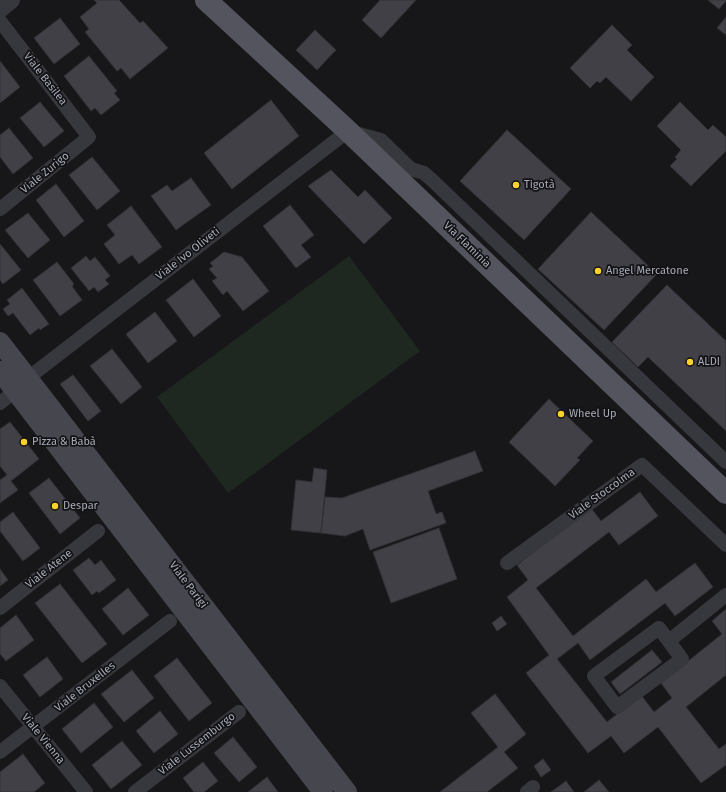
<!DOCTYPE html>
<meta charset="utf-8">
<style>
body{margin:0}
canvas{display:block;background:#171618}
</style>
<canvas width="726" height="792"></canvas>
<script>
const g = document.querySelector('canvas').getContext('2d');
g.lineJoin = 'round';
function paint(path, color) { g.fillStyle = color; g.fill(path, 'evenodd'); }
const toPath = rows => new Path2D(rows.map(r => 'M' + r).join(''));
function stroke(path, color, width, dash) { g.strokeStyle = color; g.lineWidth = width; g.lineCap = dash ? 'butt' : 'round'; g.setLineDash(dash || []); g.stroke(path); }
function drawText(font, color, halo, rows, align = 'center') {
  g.font = font + ' "Fira Sans",sans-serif'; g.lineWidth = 3.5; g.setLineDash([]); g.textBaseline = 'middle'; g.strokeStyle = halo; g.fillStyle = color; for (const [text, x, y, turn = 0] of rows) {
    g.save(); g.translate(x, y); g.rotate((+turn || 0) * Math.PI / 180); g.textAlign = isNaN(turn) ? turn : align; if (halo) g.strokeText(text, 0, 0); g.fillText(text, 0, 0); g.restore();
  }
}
const green = toPath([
 [349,256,420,351,228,493,157,397]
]);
const building = toPath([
 [94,0,119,0,140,23,143,21,168,48,130,79,121,68,117,71,85,32,89,29,80,17,97,3,94,0],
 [380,0,416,0,381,38,362,20,380,0],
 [708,0,726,0,726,1,719,9,708,0],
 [726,17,726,35,717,28,726,17],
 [60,18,80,44,54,64,34,38,60,18],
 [612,25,632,45,627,50,654,77,631,101,606,77,600,83,597,81,590,88,570,68,612,25],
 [315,30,336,50,317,70,296,50,315,30],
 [89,56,117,91,114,93,120,100,101,115,95,108,91,111,64,76,89,56],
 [0,61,20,87,0,103,0,61],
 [271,100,299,136,232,189,204,153,271,100],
 [40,102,64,131,44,147,20,118,40,102],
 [680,102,708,130,713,125,726,137,726,151,691,186,670,166,677,159,675,157,681,150,657,126,680,102],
 [9,128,33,158,13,174,0,157,0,135,9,128],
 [507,130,571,189,524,240,460,181,507,130],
 [92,157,120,191,97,210,69,175,92,157],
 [331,170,358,197,365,190,392,218,364,244,308,186,331,170],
 [191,178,211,205,176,230,151,196,167,185,172,191,191,178],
 [56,184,84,221,64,237,36,200,56,184],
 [290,205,314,235,301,245,311,257,296,268,263,226,290,205],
 [131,206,162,247,139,264,132,255,119,264,104,244,115,235,107,225,131,206],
 [591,212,657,274,604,330,538,269,591,212],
 [28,213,50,240,28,258,5,230,28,213],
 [0,244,21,270,3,284,0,280,0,244],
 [224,252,242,257,269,291,243,311,227,291,223,295,212,281,217,278,209,269,213,266,210,263,224,252],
 [86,256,90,261,95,257,110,276,105,280,109,284,98,292,94,287,89,291,71,268,86,256],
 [57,262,74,284,72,286,82,300,60,316,33,280,57,262],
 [193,279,221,316,194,337,166,300,193,279],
 [667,285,726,341,726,431,648,357,638,367,612,342,667,285],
 [22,288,49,324,40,330,39,328,30,335,13,313,8,316,3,309,10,304,7,300,22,288],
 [155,312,177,341,148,363,126,334,155,312],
 [112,349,142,387,121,404,90,366,112,349],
 [73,375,101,411,88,421,60,384,73,375],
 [549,399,593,441,577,458,580,460,555,486,509,442,549,399],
 [10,422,39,459,11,481,18,490,0,503,0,480,7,475,0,466,0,429,10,422],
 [475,451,483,471,428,491,436,514,442,512,446,523,370,550,363,529,345,536,321,533,325,497,342,498,475,451],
 [314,468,327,470,321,533,291,530,296,480,312,482,314,468],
 [49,478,80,518,60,534,29,493,49,478],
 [640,492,658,516,619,545,609,532,536,588,573,636,646,579,656,592,695,563,713,587,675,616,665,603,590,660,578,643,557,659,607,722,641,695,654,712,672,698,661,683,722,634,712,621,726,609,726,675,686,707,719,749,726,744,726,765,701,783,658,727,624,753,611,736,588,753,526,673,549,655,507,597,528,580,517,565,591,508,601,521,640,492],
 [13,512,40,548,23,561,0,531,0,522,13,512],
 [439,528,457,579,391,603,373,552,439,528],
 [89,558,95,565,101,560,116,580,99,593,97,591,92,595,73,570,89,558],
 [0,569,8,580,0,586,0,569],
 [60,584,107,644,82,663,35,603,60,584],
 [128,588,149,615,123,635,102,609,128,588],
 [16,615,34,640,6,661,0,654,0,628,16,615],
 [501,616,507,624,497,631,492,623,501,616],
 [652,650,662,662,620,694,611,682,652,650],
 [47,657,63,679,40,697,23,675,47,657],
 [177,658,212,703,189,721,154,676,177,658],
 [132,670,154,698,124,722,101,694,132,670],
 [495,694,526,734,504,752,518,768,487,792,440,792,498,747,471,713,495,694],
 [94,703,113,727,81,753,62,729,94,703],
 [160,711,178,734,154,753,136,731,160,711],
 [233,737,257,767,239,782,214,753,233,737],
 [122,741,142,765,111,789,92,765,122,741],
 [23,754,45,783,34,792,0,792,0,772,23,754],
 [543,759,551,770,541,777,534,766,543,759],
 [203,762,218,781,204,792,194,792,183,778,203,762],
 [267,777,278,792,248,792,267,777],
 [599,780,609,792,584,792,599,780],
 [566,781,574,792,551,792,566,781]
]);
const minor = toPath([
 [0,21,89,137,0,209],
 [28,378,348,131,381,140,411,169,424,173,432,180,726,462],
 [0,403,15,391],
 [507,563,642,465,726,545],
 [0,608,98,531],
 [659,628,682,659,617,707,594,676,659,628],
 [669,641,726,595],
 [0,686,86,792],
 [0,752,170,621],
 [135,792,239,712],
 [527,792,533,787]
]);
const tertiary = toPath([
 [0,9,11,0]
]);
const secondary = toPath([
 [0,342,347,792],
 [0,371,323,792]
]);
const primary = toPath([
 [206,0,348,131,726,493]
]);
const markers = [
 [516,185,4,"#fad22c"],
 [598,271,4,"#fad22c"],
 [690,362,4,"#fad22c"],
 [561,414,4,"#fad22c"],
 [24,442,4,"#fad22c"],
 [55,506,4,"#fad22c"]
];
const streetNames = [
 ["Viale Basilea",45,79,52],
 ["Viale Zurigo",45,173,-39],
 ["Via Flaminia",467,245,44],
 ["Viale Ivo Oliveti",188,254,-38],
 ["Viale Stoccolma",602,494,-36],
 ["Viale Atene",49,569,-38],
 ["Viale Parigi",188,585,53],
 ["Viale Bruxelles",85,687,-38],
 ["Viale Vienna",43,739,51],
 ["Viale Lussemburgo",197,744,-38]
];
const poiNames = [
 ["Tigotà",524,185],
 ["Angel Mercatone",606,271],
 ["ALDI",698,362],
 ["Wheel Up",569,414],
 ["Pizza & Babà",32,442],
 ["Despar",63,506]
];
paint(green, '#1e2720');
paint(building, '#414046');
stroke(building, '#313035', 1);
stroke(minor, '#37373e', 14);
stroke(tertiary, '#37373e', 18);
stroke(secondary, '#45464e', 20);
stroke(primary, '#53545d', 22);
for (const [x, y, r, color] of markers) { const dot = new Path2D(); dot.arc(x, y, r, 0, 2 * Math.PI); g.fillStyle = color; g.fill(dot); stroke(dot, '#121113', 1.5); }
drawText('11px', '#a8abb9', '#121113', streetNames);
drawText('11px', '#a8abb9', '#121113', poiNames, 'left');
</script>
